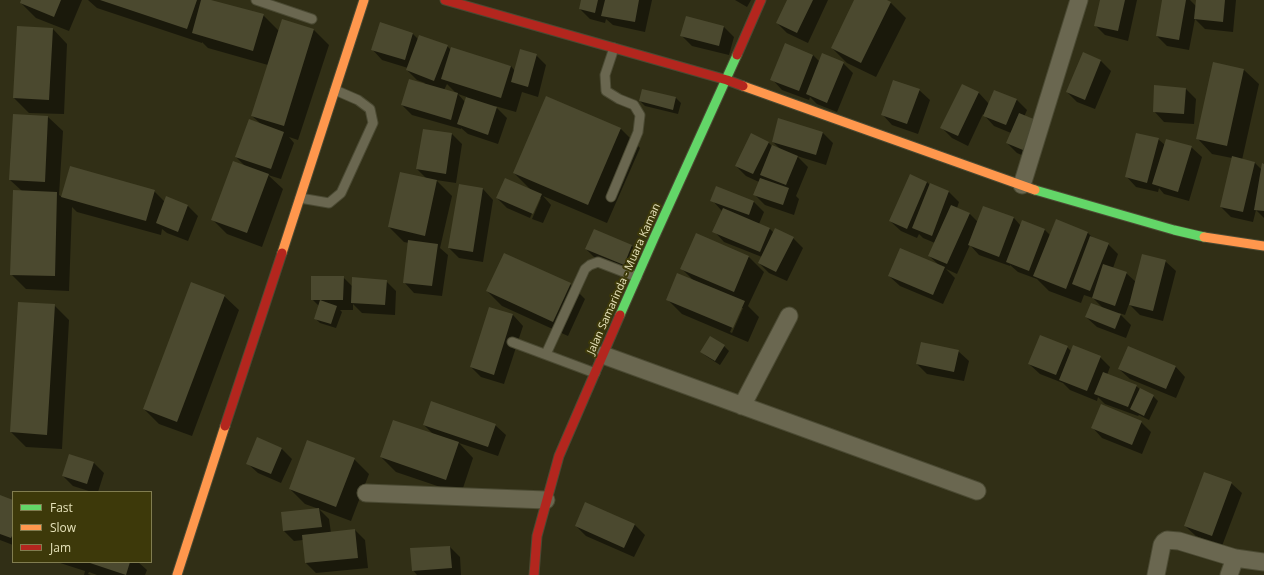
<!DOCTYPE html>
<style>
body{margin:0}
#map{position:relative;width:1264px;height:575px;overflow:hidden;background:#312f16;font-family:"Open Sans",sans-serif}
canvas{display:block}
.legend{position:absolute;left:12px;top:491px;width:140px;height:72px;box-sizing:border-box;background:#3d390a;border:1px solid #817d50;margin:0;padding:5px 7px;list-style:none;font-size:12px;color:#e6e2ba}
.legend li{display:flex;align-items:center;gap:8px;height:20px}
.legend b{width:20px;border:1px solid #817d50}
</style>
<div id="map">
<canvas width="1264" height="575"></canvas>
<ul class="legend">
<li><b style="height:5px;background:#63d668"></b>Fast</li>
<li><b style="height:5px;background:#ff974d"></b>Slow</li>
<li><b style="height:5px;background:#b3261e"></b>Jam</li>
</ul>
</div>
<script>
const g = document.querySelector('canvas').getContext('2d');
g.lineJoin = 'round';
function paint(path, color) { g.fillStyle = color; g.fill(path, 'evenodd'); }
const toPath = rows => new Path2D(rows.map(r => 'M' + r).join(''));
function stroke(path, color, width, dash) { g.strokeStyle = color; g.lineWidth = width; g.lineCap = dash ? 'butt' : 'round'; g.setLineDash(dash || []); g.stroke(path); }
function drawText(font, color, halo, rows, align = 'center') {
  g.font = font + ' "Open Sans",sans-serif'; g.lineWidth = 4; g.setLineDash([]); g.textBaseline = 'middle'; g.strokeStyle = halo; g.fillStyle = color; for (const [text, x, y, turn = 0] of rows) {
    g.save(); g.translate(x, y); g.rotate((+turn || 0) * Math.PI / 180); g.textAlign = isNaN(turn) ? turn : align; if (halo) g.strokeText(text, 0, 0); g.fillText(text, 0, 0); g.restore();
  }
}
const shadow = toPath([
 [22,0,82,0,69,31,36,18,21,3],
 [88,0,208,0,263,15,279,31,282,20,314,30,329,45,298,140,289,137,294,143,281,179,268,175,283,189,262,247,227,234,212,219,246,167,236,157,261,124,252,116,268,65,208,48,202,42,202,43,97,8],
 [582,0,652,0,645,32,613,25,606,19,605,23,590,19,580,9],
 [735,0,751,0,747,7],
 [788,0,828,0,808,43,787,33,777,23],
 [856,0,884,0,891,3,906,18,876,77,847,63,832,48],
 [1101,0,1137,0,1128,41,1105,35,1095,25],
 [1163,0,1190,0,1196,6,1197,0,1236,0,1233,32,1205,29,1195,19,1189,50,1167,46,1157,36],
 [724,27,734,37,729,55,692,46,682,36],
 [53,29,67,44,64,114,29,113,14,98],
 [413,34,418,39,447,46,451,50,511,66,515,71,536,55,546,65,538,97,522,92,516,112,495,106,507,118,498,144,468,134,461,128,461,129,412,115,402,105,425,83,417,80,407,70,408,68,382,60,372,49],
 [447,84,457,94,444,90],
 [458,94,467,97,465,102],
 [1083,54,1101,61,1111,71,1095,109,1077,102,1067,92],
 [813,55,820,62,843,63,853,73,837,112,817,104,810,97,809,100,782,90,772,79],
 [1214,63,1244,70,1259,84,1242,160,1254,162,1262,170,1264,165,1264,218,1256,210,1253,222,1231,217,1221,207,1232,158,1212,154,1198,139],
 [962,85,979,93,989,104,994,91,1017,100,1027,110,1024,117,1033,160,1017,153,1007,143,1011,133,994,126,983,114,968,146,952,138,942,128],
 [1186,89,1196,99,1194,124,1164,122,1154,111],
 [643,90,676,98,681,103,678,114,645,106,640,101],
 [919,90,930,100,918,134,892,125,882,114],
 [547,97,621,129,640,148,607,223,543,196,551,205,543,223,532,219,541,198,539,198,530,218,507,208,497,198,531,190,514,173],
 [48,117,63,131,59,195,62,197,70,167,154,191,165,202,167,198,188,206,198,216,188,241,167,233,162,229,161,235,77,212,72,207,69,291,26,289,11,274,22,191,10,180],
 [822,132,833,143,826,165,797,156,808,167,796,196,799,199,794,215,765,205,755,195,759,182,746,176,736,166,768,142,772,146,781,150,773,142],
 [452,134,462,144,456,183,436,180,452,196,440,248,448,255,442,296,414,293,404,282,409,243,404,242,389,227,427,179,417,169],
 [1158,139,1165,145,1191,147,1202,157,1189,201,1164,194,1159,188,1158,192,1136,187,1126,176],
 [927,182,930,185,930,184,949,192,959,202,957,208,969,213,978,222,983,207,1014,218,1021,226,1023,221,1045,230,1050,235,1056,220,1088,233,1094,239,1108,244,1118,254,1113,268,1126,273,1136,282,1165,261,1176,271,1163,321,1140,315,1129,304,1125,315,1119,313,1131,325,1126,338,1097,327,1086,317,1103,308,1093,298,1084,295,1081,303,1049,291,1037,279,1018,272,1010,265,1010,266,979,255,970,245,957,274,946,269,955,278,943,304,900,286,889,276,939,265,929,256,935,243,923,238,919,234,917,238,901,231,890,221],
 [460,185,483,189,493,200,483,262,459,258,449,248],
 [712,200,754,202,764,212,759,224,770,229,774,233,793,238,803,248,787,281,769,273,759,263,762,257,724,242,714,231,722,211],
 [697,235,749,257,764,272,748,306,759,317,748,342,682,314,667,299,694,281,682,269],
 [741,308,743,308,732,333,730,332],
 [632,246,642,256,634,275,596,259,586,249],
 [505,254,570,284,585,299,568,336,502,306,487,291],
 [343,277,353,287,386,281,396,291,395,315,362,313,353,304,353,310,340,310,342,312,336,328,320,323,315,318,319,306,312,299],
 [224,296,239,310,192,436,159,424,144,409],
 [54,305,69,320,62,449,26,447,11,432],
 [490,308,513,315,523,326,504,384,481,377,471,367],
 [711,337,724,346,729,351,720,365,706,356,701,352],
 [1067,347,1071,351,1100,357,1110,367,1107,375,1136,386,1141,390,1153,396,1158,401,1149,420,1139,415,1138,416,1105,404,1098,397,1097,401,1070,390,1063,383,1040,374,1029,364],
 [958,351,969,361,964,381,927,374,917,364],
 [1175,366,1185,377,1176,398,1130,379,1119,369],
 [1141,422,1151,432,1142,454,1102,438,1092,427],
 [424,425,495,425,506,435,498,456,459,443,473,458,461,494,396,472,381,457,434,435],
 [281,448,292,459,281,483,258,473,247,463],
 [70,455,94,463,104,473,98,492,92,492,73,486,63,476],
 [354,459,369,474,351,521,319,509,329,519,331,533,355,530,365,540,368,568,316,573,306,563,303,540,294,541,284,531,319,509,305,504,290,489],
 [1231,483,1242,493,1222,546,1196,536,1185,526],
 [0,496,13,501,13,545,0,540],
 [634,524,645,535,634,557,586,536,576,526],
 [450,547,460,557,461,575,417,575,413,570],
 [57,562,138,562,147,570,145,575,97,575,89,572,88,574,91,575,84,575,85,571]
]);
const building = toPath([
 [21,0,61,0,54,17,20,3],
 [100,0,197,0,187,29],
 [201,0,211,0,264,14,253,51,192,33],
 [581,0,598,0,595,13,579,9],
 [605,0,639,0,635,22,601,16],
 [787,0,813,0,797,33,776,23],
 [854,0,887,0,891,2,861,63,831,48],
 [1100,0,1125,0,1118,31,1094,26],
 [1162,0,1186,0,1179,40,1156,36],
 [1196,0,1225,0,1223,22,1194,19],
 [686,16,724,26,719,46,680,36],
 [282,19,314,29,284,126,251,116],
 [380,22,413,33,405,60,371,50],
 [17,26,53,28,49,100,13,98],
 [419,35,448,45,434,81,406,70],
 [785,43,813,55,799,91,770,80],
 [451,47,511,66,501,98,441,79],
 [520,49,537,54,528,87,511,82],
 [1083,52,1101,60,1085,100,1066,92],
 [822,53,844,62,827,103,806,94],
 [1213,62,1244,69,1227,146,1196,139],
 [409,79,458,93,451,120,401,105],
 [893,80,920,89,907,124,881,115],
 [962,84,979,92,958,136,940,128],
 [1154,85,1186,88,1184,114,1153,112],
 [642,89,676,97,673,110,639,101],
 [994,90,1017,99,1006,125,983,116],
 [546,96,621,128,588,205,513,173],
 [466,97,497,107,488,135,457,124],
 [1019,113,1036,120,1023,150,1006,143],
 [13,114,48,116,45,182,9,180],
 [778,118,823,132,816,155,772,142],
 [249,119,284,132,271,169,235,157],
 [423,129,452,133,446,174,416,169],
 [751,133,769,142,753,174,735,166],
 [1136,133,1159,138,1147,183,1125,177],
 [1166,139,1192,146,1178,192,1152,184],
 [772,145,798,156,786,185,760,175],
 [1232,156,1255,162,1243,212,1220,207],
 [233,161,269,174,247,233,211,220],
 [1262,163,1264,164,1264,211,1254,210],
 [70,166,155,190,146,221,61,197],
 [400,172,437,180,425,236,388,227],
 [910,174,927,182,907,229,889,221],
 [505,178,542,194,533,214,496,198],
 [760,178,789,188,783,205,753,195],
 [930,183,949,191,932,236,912,228],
 [459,184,483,188,473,252,448,248],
 [716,186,754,201,749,215,710,201],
 [13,190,57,192,55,276,10,275],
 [166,196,188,205,178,232,156,223],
 [951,205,970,213,947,264,928,256],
 [983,206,1014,217,999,257,968,245],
 [723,208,770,228,760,252,712,232],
 [1056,219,1088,232,1066,289,1033,276],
 [1022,220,1045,229,1029,271,1006,262],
 [775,228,794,237,776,272,758,263],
 [594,229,632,245,624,265,585,249],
 [696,233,749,256,734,292,680,269],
 [1090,236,1109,243,1090,291,1072,284],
 [408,240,438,244,432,286,403,283],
 [900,248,945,267,933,295,888,276],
 [504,253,571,283,553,322,486,291],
 [1142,254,1166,260,1153,311,1129,305],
 [1103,264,1127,272,1115,306,1092,298],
 [677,273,745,301,733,328,666,300],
 [311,276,344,276,343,300,311,300],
 [352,277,387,280,385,305,351,303],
 [191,282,225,295,177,422,143,409],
 [320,300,337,306,331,324,314,319],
 [18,302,55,304,47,435,10,432],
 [1091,303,1121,314,1115,329,1085,317],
 [489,307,513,314,494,375,470,367],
 [1040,335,1068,346,1056,375,1028,364],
 [710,336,725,345,715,361,700,352],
 [921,342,959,350,954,372,916,364],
 [1073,345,1101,356,1087,391,1059,380],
 [1128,346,1176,366,1166,389,1118,369],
 [1103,372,1137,385,1128,407,1094,394],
 [1140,388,1154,395,1144,416,1130,409],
 [431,401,496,424,488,447,423,425],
 [1101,404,1142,421,1132,445,1091,428],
 [393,420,459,442,446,480,380,457],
 [257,437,282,448,271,474,246,464],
 [307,440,355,458,336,507,289,489],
 [69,454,94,462,87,484,62,476],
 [1204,472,1232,482,1212,536,1184,526],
 [0,495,13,500,13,534,11,538,0,534],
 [585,502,635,524,624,548,575,526],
 [319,508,322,527,283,531,281,512],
 [355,529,358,558,305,563,302,535],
 [450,546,452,568,412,571,410,548],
 [87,562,130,562,126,575]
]);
const lane = toPath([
 [256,0,312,19],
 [611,197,638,132,640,115,634,105,619,99,606,91,605,75,614,48],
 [300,198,329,203,341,193,373,123,370,109,358,100,335,90],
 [512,342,595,373],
 [546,354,585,269,590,265,598,262,637,277]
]);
const street = toPath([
 [1022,185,1079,0],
 [603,355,977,491],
 [742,406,789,316],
 [366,493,546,500],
 [1156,575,1162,545,1164,542,1167,540,1179,541,1235,558,1264,562],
 [1229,575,1235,558]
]);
const fast = toPath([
 [1035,190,1174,230,1204,237],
 [620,315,654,238,737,55]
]);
const slow = toPath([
 [743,86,1035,190],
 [1204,237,1264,246],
 [282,253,364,0],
 [177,575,225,426]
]);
const jam = toPath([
 [445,0,727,80,743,86],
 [737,55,761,0],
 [225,426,282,253],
 [534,575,537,536,559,456,620,315]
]);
const streetNames = [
 ["Jalan Samarinda - Muara Kaman",624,279,-66]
];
paint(shadow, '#0007');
paint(building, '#4b492f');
stroke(lane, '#4b4a33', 11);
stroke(street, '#4b4a33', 19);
stroke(fast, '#4b4a33', 11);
stroke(slow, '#4b4a33', 11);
stroke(jam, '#4b4a33', 11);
stroke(lane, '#6a6750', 9);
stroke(street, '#6a6750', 17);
stroke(fast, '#63d668', 9);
stroke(slow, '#ff974d', 9);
stroke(jam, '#b3261e', 9);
drawText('11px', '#e6e2ba', '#3d390a', streetNames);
</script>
